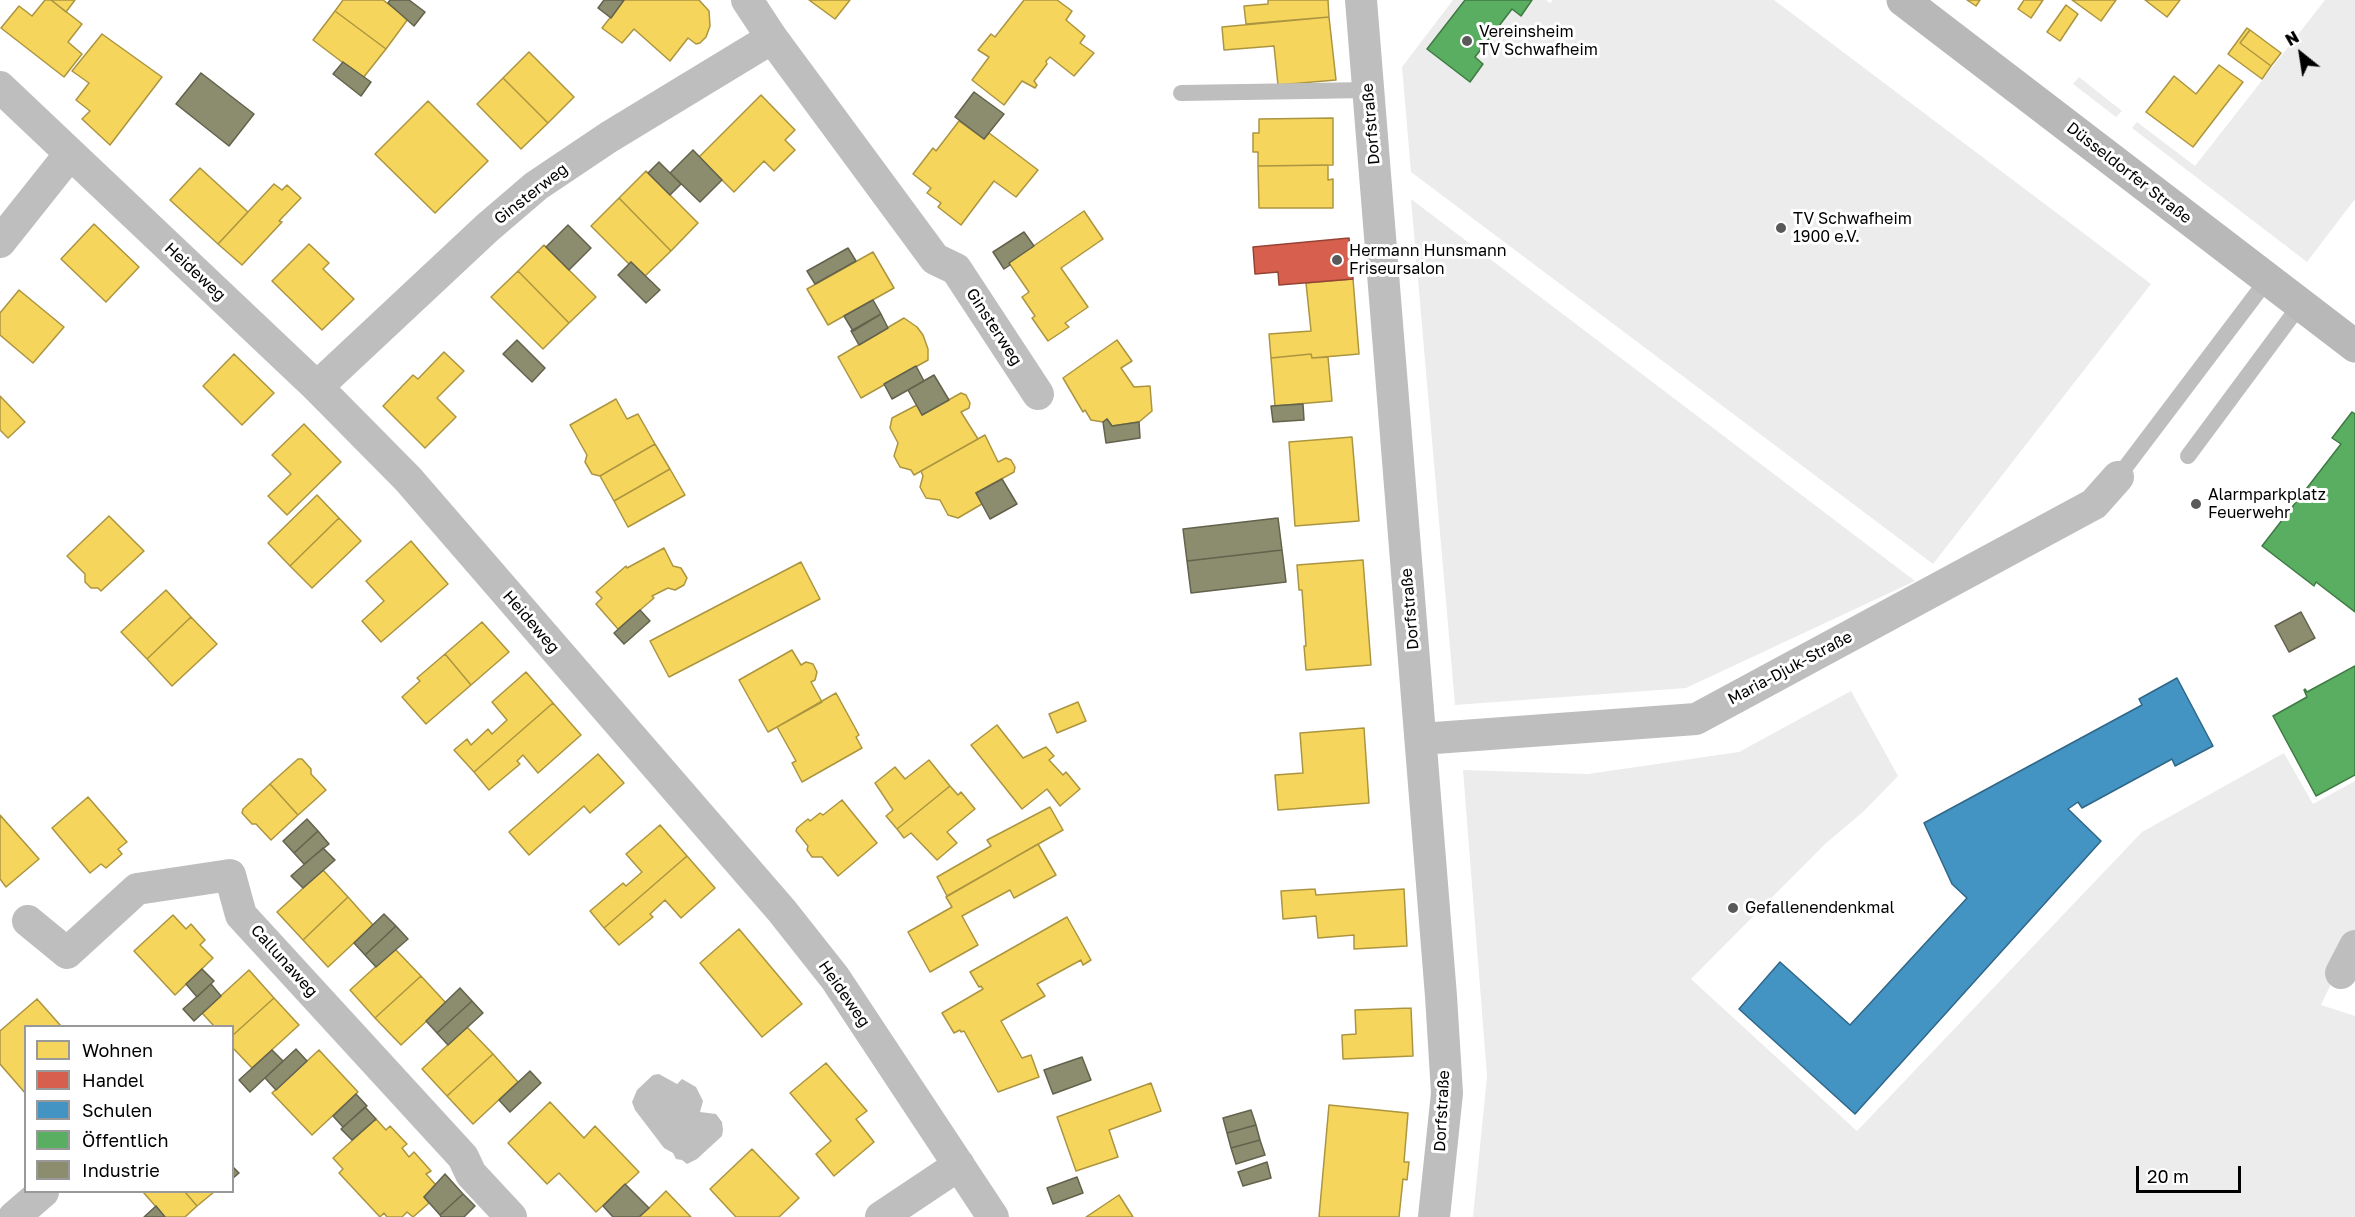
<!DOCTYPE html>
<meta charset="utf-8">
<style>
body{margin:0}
#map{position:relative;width:2355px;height:1217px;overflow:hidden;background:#fff;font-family:"Golos Text",sans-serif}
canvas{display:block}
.legend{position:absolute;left:24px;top:1025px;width:210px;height:168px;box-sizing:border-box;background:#fff;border:2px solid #999;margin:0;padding:8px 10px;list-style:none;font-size:18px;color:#000}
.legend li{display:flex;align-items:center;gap:12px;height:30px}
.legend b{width:30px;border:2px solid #999}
.north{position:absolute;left:2271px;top:24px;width:60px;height:60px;-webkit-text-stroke:4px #fff;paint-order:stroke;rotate:330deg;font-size:16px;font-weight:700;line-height:24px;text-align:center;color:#000}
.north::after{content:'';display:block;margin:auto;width:21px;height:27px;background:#000;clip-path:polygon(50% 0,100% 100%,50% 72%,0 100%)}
.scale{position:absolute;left:2136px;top:1166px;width:105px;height:27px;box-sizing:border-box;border:3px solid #000;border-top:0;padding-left:8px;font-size:18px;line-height:21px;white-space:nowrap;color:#000;-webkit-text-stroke:4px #fff;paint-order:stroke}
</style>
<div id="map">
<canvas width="2355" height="1217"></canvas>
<ul class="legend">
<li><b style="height:16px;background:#f6d55c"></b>Wohnen</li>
<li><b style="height:16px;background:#d6604d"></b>Handel</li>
<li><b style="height:16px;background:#4393c3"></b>Schulen</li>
<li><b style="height:16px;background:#5aae61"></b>Öffentlich</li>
<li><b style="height:16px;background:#8c8c6e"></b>Industrie</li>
</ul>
<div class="north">N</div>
<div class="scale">20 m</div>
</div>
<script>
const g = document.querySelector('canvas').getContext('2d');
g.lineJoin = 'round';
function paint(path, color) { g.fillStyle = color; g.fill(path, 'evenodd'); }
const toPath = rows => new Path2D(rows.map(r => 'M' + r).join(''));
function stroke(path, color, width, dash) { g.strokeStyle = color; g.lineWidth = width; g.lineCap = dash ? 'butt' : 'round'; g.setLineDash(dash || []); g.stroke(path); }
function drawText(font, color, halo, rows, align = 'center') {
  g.font = font + ' "Golos Text",sans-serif'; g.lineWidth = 6; g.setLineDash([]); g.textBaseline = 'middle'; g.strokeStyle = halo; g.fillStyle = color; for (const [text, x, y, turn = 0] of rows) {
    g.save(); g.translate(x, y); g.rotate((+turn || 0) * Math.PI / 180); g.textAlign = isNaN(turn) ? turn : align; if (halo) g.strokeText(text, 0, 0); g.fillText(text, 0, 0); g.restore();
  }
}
const green = toPath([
 [1453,0,1546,0,1550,3,1553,0,1774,0,2151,284,1933,564,1411,172,1402,67],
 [2325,0,2355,0,2355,199,2307,262,2132,128,2137,122,2195,166],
 [2079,77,2122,111,2116,117,2073,84],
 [1411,199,1915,581,1686,688,1455,705],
 [1851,691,1898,776,1864,811,1824,845,1691,979,1857,1131,2142,832,2284,753,2313,804,2355,781,2355,933,2321,1005,2355,1016,2355,1217,1473,1217,1487,1076,1463,770,1588,774,1739,752]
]);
const water = toPath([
 [659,1074,677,1084,682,1079,696,1087,703,1101,700,1112,716,1114,722,1122,723,1130,722,1136,697,1159,687,1164,682,1160,676,1159,673,1153,664,1148,635,1110,632,1102,637,1090,653,1075]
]);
const homes = toPath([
 [45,0,51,0,82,24,68,42,82,54,64,77,1,28,19,6,32,16,45,0],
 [51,0,75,0,66,12,51,0],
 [343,0,383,0,408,19,386,49,335,11,343,0],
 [624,0,699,0,709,11,710,26,706,37,700,43,696,44,688,38,670,61,634,29,622,43,602,28,624,0],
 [809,0,850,0,835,19,809,0],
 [1024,0,1057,0,1072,11,1066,20,1085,36,1080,43,1094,53,1074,76,1050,57,1046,61,1047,64,1034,81,1037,85,1035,88,1022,81,1004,105,972,80,989,57,978,50,991,34,995,37,1024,0],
 [1268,0,1328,0,1329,17,1246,24,1244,6,1268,4,1268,0],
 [1967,0,1980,0,1976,6,1967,0],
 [2024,0,2043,0,2031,18,2018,9,2024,0],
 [2072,0,2116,0,2101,21,2072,0],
 [2145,0,2180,0,2167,17,2145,0],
 [2066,5,2078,14,2060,41,2047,32,2066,5],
 [335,11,386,49,363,78,313,40,335,11],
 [1329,17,1336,80,1278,85,1274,46,1224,50,1222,27,1329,17],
 [2247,28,2250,30,2240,43,2271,66,2262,79,2228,54,2247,28],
 [2250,30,2281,53,2271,66,2240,43,2250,30],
 [102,34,162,77,110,145,82,119,90,111,76,100,89,83,72,71,102,34],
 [529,52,574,97,548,123,503,78,529,52],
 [2219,65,2243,82,2193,147,2146,112,2174,76,2196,94,2219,65],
 [503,78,548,123,521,149,477,104,503,78],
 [761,95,795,130,785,140,795,150,774,171,764,161,734,192,699,157,761,95],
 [428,101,488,161,435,213,375,154,428,101],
 [1333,118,1333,165,1258,166,1258,152,1253,152,1253,133,1259,133,1259,119,1333,118],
 [959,121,984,139,989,133,1038,170,1016,197,994,181,961,225,938,207,941,203,927,193,931,188,913,174,933,148,936,151,959,121],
 [1328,165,1328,180,1333,179,1333,208,1259,208,1258,166,1328,165],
 [200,168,248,212,218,244,170,200,200,168],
 [646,171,698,223,671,251,619,198,646,171],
 [274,184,282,190,287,185,301,198,279,221,282,222,242,265,218,244,274,184],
 [619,198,671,251,645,276,631,262,629,264,591,226,619,198],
 [1084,211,1103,239,1061,268,1088,307,1065,323,1069,327,1048,341,1032,318,1035,316,1022,297,1029,292,1009,263,1084,211],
 [94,224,139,267,106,302,61,259,94,224],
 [309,244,329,263,323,269,354,299,322,330,272,281,309,244],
 [544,245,596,297,569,323,518,271,544,245],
 [873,252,894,288,828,325,807,289,873,252],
 [518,271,569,323,543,349,491,297,518,271],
 [1353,279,1359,354,1312,358,1311,354,1271,358,1269,334,1311,331,1306,283,1353,279],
 [19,290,64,327,33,363,0,335,0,313,19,290],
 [904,318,917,327,923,335,928,349,928,360,861,398,838,357,904,318],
 [1117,340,1132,361,1121,368,1134,387,1150,386,1152,411,1139,422,1112,426,1107,419,1103,422,1091,420,1085,410,1083,412,1063,378,1117,340],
 [444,352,464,371,437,398,456,417,425,448,383,406,413,375,418,379,444,352],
 [234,354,274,393,242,425,203,386,234,354],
 [1311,354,1312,358,1328,357,1332,401,1275,406,1271,358,1311,354],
 [961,393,966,395,970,403,969,408,961,412,978,439,914,475,911,470,900,467,894,456,898,443,890,428,892,418,917,405,922,415,961,393],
 [0,396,25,422,8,438,0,430,0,396],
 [616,399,627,419,638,414,655,444,600,476,592,474,585,462,587,455,570,425,616,399],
 [304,424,341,462,287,515,268,496,291,474,272,455,304,424],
 [985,435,998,462,1006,458,1011,460,1015,467,1014,472,976,493,982,504,958,518,948,515,940,500,926,498,920,487,923,476,921,471,985,435],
 [1352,437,1359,521,1295,526,1289,442,1352,437],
 [655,444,670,469,614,501,600,476,655,444],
 [670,469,685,495,628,527,614,501,670,469],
 [317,495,339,518,290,566,268,543,317,495],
 [109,516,144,551,101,591,98,588,91,588,85,582,85,574,67,556,109,516],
 [339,518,361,541,312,588,290,566,339,518],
 [411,541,448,584,381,642,362,621,384,601,366,581,411,541],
 [664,548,673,566,681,568,687,578,684,585,675,590,668,588,652,596,654,598,618,629,596,604,602,598,596,592,626,566,627,568,664,548],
 [1363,560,1371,665,1306,670,1304,646,1306,646,1302,590,1299,590,1297,565,1363,560],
 [801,562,820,599,669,677,650,641,801,562],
 [166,590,191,617,147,659,121,632,166,590],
 [191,617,217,644,172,686,147,659,191,617],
 [482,622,509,652,471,685,445,654,482,622],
 [792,650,801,665,806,662,813,664,817,672,815,680,811,682,822,702,768,732,739,680,792,650],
 [445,654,471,685,426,724,402,697,420,681,417,678,445,654],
 [526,672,553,703,474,772,454,750,467,739,471,745,488,729,492,734,507,720,492,702,526,672],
 [836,693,859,735,856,737,862,748,802,782,792,763,796,761,777,727,836,693],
 [1078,702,1086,721,1057,733,1049,714,1078,702],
 [553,703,581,735,538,773,523,755,517,761,520,764,489,790,474,772,553,703],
 [997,725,1023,758,1046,747,1054,756,1049,760,1063,775,1066,772,1080,789,1060,806,1047,789,1022,809,971,745,997,725],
 [1364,728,1369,803,1278,810,1275,775,1303,773,1300,733,1364,728],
 [598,754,624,783,590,813,584,806,529,855,509,832,598,754],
 [298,759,302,759,311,769,311,774,326,790,298,815,270,784,298,759],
 [929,760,950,786,897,829,886,816,893,810,875,783,895,767,905,779,929,760],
 [270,784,298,815,271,840,256,824,252,824,242,813,243,809,270,784],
 [950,786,958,795,961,792,975,809,947,832,957,843,937,860,911,833,904,838,897,829,950,786],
 [88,797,127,842,118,849,122,854,106,868,101,864,90,873,52,828,88,797],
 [842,800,877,843,838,876,822,857,812,857,807,850,808,846,796,831,797,828,808,819,810,821,820,813,823,815,842,800],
 [1050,807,1063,830,947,896,937,877,991,846,987,840,1050,807],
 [0,815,39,859,6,887,0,879,0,815],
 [660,825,687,856,604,928,590,911,623,883,626,886,642,872,626,854,660,825],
 [1038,844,1056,875,1014,898,1010,890,962,916,978,945,930,972,908,932,952,907,946,897,1038,844],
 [687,856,715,888,681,918,665,900,650,914,653,917,619,945,604,928,687,856],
 [323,870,348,897,303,940,277,912,323,870],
 [1315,889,1316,895,1404,889,1407,946,1354,949,1354,935,1318,938,1316,916,1283,919,1281,891,1315,889],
 [348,897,373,925,328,967,303,940,348,897],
 [173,915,186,929,191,924,205,940,200,945,213,958,175,995,134,951,173,915],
 [1067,917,1091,960,1083,965,1081,960,1037,984,1045,996,1001,1021,1022,1058,1031,1055,1039,1077,998,1092,964,1031,961,1032,960,1030,954,1033,942,1013,983,989,981,986,979,987,970,972,1067,917],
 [739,929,802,1004,762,1037,700,963,739,929],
 [395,949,421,976,375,1018,350,990,395,949],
 [249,970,274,998,232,1036,232,1026,214,1026,202,1013,249,970],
 [421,976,446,1003,401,1045,375,1018,421,976],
 [274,998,299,1025,252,1068,232,1047,232,1036,274,998],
 [37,999,61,1026,26,1026,26,1094,0,1064,0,1031,37,999],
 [1411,1008,1413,1056,1343,1059,1342,1035,1356,1034,1355,1010,1411,1008],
 [467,1027,493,1054,447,1096,422,1069,467,1027],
 [319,1050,358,1092,312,1135,272,1093,319,1050],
 [493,1054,518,1082,473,1124,447,1096,493,1054],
 [826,1063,867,1111,856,1119,874,1142,834,1176,816,1154,831,1141,790,1093,826,1063],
 [1151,1083,1161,1111,1109,1130,1118,1157,1076,1171,1057,1117,1151,1083],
 [550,1102,584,1138,595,1126,639,1172,596,1212,559,1173,547,1184,508,1143,550,1102],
 [1329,1105,1408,1113,1404,1162,1409,1162,1407,1180,1403,1179,1399,1217,1319,1217,1329,1105],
 [376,1119,386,1130,390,1126,407,1144,402,1148,409,1157,414,1152,431,1171,426,1174,436,1185,424,1197,429,1203,413,1217,407,1212,402,1217,387,1217,384,1213,380,1217,339,1173,343,1169,333,1158,376,1119],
 [752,1149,799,1198,779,1217,736,1217,710,1189,752,1149],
 [666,1191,691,1217,639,1217,649,1208,666,1191],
 [143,1192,185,1192,197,1206,185,1217,165,1217,143,1192],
 [185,1192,214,1192,197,1206,185,1192],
 [1119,1195,1133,1217,1086,1217,1119,1195]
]);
const shops = toPath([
 [1349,238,1353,279,1279,285,1278,272,1255,274,1253,247,1349,238]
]);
const schools = toPath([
 [2177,678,2213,746,2175,766,2172,759,2082,808,2078,802,2068,809,2101,841,1855,1114,1739,1009,1780,962,1850,1025,1967,898,1952,884,1924,823,2142,705,2139,699,2177,678]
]);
const public = toPath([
 [1465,0,1532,0,1521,16,1512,9,1475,57,1483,64,1470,82,1427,49,1465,0],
 [2352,412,2355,414,2355,612,2316,582,2314,586,2262,546,2341,444,2332,438,2352,412],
 [2355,666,2355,775,2316,796,2273,716,2307,697,2304,690,2305,689,2307,692,2355,666]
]);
const industry = toPath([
 [390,0,409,0,425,12,414,26,388,3,390,0],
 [604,0,624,0,611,18,598,8,604,0],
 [343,62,371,82,361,96,333,74,343,62],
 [201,73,254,114,229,146,176,104,201,73],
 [974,92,1004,114,984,139,955,117,974,92],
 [693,150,722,180,700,202,670,173,693,150],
 [659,162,681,184,670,195,648,173,659,162],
 [568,225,591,248,569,270,546,247,568,225],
 [1024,232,1034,246,1009,263,1010,265,1004,269,993,252,1024,232],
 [848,248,856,261,815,284,807,271,848,248],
 [631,262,660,290,646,303,618,275,631,262],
 [873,300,881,314,853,331,844,316,873,300],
 [881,314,888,328,859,345,851,331,881,314],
 [517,340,545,368,532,382,503,354,517,340],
 [916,366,924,381,892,399,884,384,916,366],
 [934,375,949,400,922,415,908,390,934,375],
 [1303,404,1304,420,1273,422,1271,406,1303,404],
 [1107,419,1112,426,1139,422,1140,438,1106,443,1103,422,1107,419],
 [1002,479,1017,504,990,519,976,493,1002,479],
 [1278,518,1282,550,1187,561,1183,529,1278,518],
 [1282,550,1286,582,1191,593,1187,561,1282,550],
 [640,610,650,621,624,644,614,633,640,610],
 [2301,612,2315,638,2289,652,2275,626,2301,612],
 [307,819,318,831,294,853,283,841,307,819],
 [318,831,329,844,304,864,294,853,318,831],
 [323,848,335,860,303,888,291,876,323,848],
 [384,914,396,926,365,955,354,943,384,914],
 [396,926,408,939,376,967,365,955,396,926],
 [202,969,214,981,197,997,186,984,202,969],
 [211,984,221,996,194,1021,183,1009,211,984],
 [460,988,472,1001,437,1033,426,1021,460,988],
 [472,1001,483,1013,448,1045,437,1033,472,1001],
 [296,1049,307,1061,276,1090,265,1078,296,1049],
 [272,1050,283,1061,250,1092,239,1080,272,1050],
 [1082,1057,1091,1080,1053,1094,1044,1070,1082,1057],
 [530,1071,541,1083,510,1112,499,1100,530,1071],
 [356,1094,367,1106,343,1127,333,1116,356,1094],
 [365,1107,376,1119,352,1140,341,1129,365,1107],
 [1251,1110,1256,1125,1227,1133,1223,1118,1251,1110],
 [1256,1125,1260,1140,1231,1148,1227,1133,1256,1125],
 [1260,1140,1265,1155,1236,1164,1231,1148,1260,1140],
 [1267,1162,1271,1178,1243,1186,1238,1172,1267,1162],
 [232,1166,239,1173,232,1179,232,1166],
 [445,1174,463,1194,440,1215,424,1197,445,1174],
 [1077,1177,1083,1193,1053,1204,1047,1188,1077,1177],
 [625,1184,649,1208,639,1217,613,1217,603,1206,625,1184],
 [463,1194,475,1206,464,1217,441,1217,440,1215,463,1194],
 [156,1206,165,1217,144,1217,156,1206]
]);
const lane = toPath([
 [1181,93,1369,90],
 [2188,456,2300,305],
 [2118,477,2267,280]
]);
const street = toPath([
 [747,0,772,38,935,259,956,269,1038,394],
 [1361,0,1441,996,1447,1093,1434,1217],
 [0,87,317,387,408,479,782,911,835,978,993,1217],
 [0,242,70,154],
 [317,387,487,228,536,186,609,137,772,38],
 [1421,739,1696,719,2094,504,2118,477],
 [28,921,67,953,137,889,230,875,241,915,463,1157,471,1174,511,1217],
 [2341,973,2355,946],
 [14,1217,43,1192],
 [881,1217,959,1165]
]);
const secondary = toPath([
 [1903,0,2355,346]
]);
const markers = [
 [1467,41,6,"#595959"],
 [1781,228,6,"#595959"],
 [1337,260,6,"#595959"],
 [2196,504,6,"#595959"],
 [1733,908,6,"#595959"]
];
const poiNames = [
 ["Vereinsheim",1479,32],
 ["TV Schwafheim",1479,50],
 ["TV Schwafheim",1793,219],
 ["1900 e.V.",1793,237],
 ["Hermann Hunsmann",1349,251],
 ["Friseursalon",1349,269],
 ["Alarmparkplatz",2208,495],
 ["Feuerwehr",2208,513],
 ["Gefallenendenkmal",1745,908]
];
const streetNames = [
 ["Dorfstraße",1371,124,-95],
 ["Düsseldorfer Straße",2129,173,38],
 ["Ginsterweg",531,194,-38],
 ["Heideweg",195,272,43],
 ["Ginsterweg",994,327,57],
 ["Dorfstraße",1410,609,-95],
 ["Heideweg",531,622,49],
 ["Maria-Djuk-Straße",1790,668,-28],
 ["Callunaweg",284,961,48],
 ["Heideweg",844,994,55],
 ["Dorfstraße",1442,1111,-87]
];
paint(green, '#ececec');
paint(water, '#bfbfbf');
paint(homes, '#f6d55c');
stroke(homes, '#ac9540', 1.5);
paint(shops, '#d6604d');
stroke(shops, '#964336', 1.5);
paint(schools, '#4393c3');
stroke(schools, '#2f6788', 1.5);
paint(public, '#5aae61');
stroke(public, '#3f7a44', 1.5);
paint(industry, '#8c8c6e');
stroke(industry, '#62624d', 1.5);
stroke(lane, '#bebebe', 16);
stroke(street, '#bebebe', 32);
stroke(secondary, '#b8b8b8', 33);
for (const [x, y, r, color] of markers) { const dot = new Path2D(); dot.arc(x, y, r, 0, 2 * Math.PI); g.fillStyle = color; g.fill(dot); stroke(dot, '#fff', 2); }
drawText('16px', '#000', '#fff', poiNames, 'left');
drawText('16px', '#000', '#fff', streetNames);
</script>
